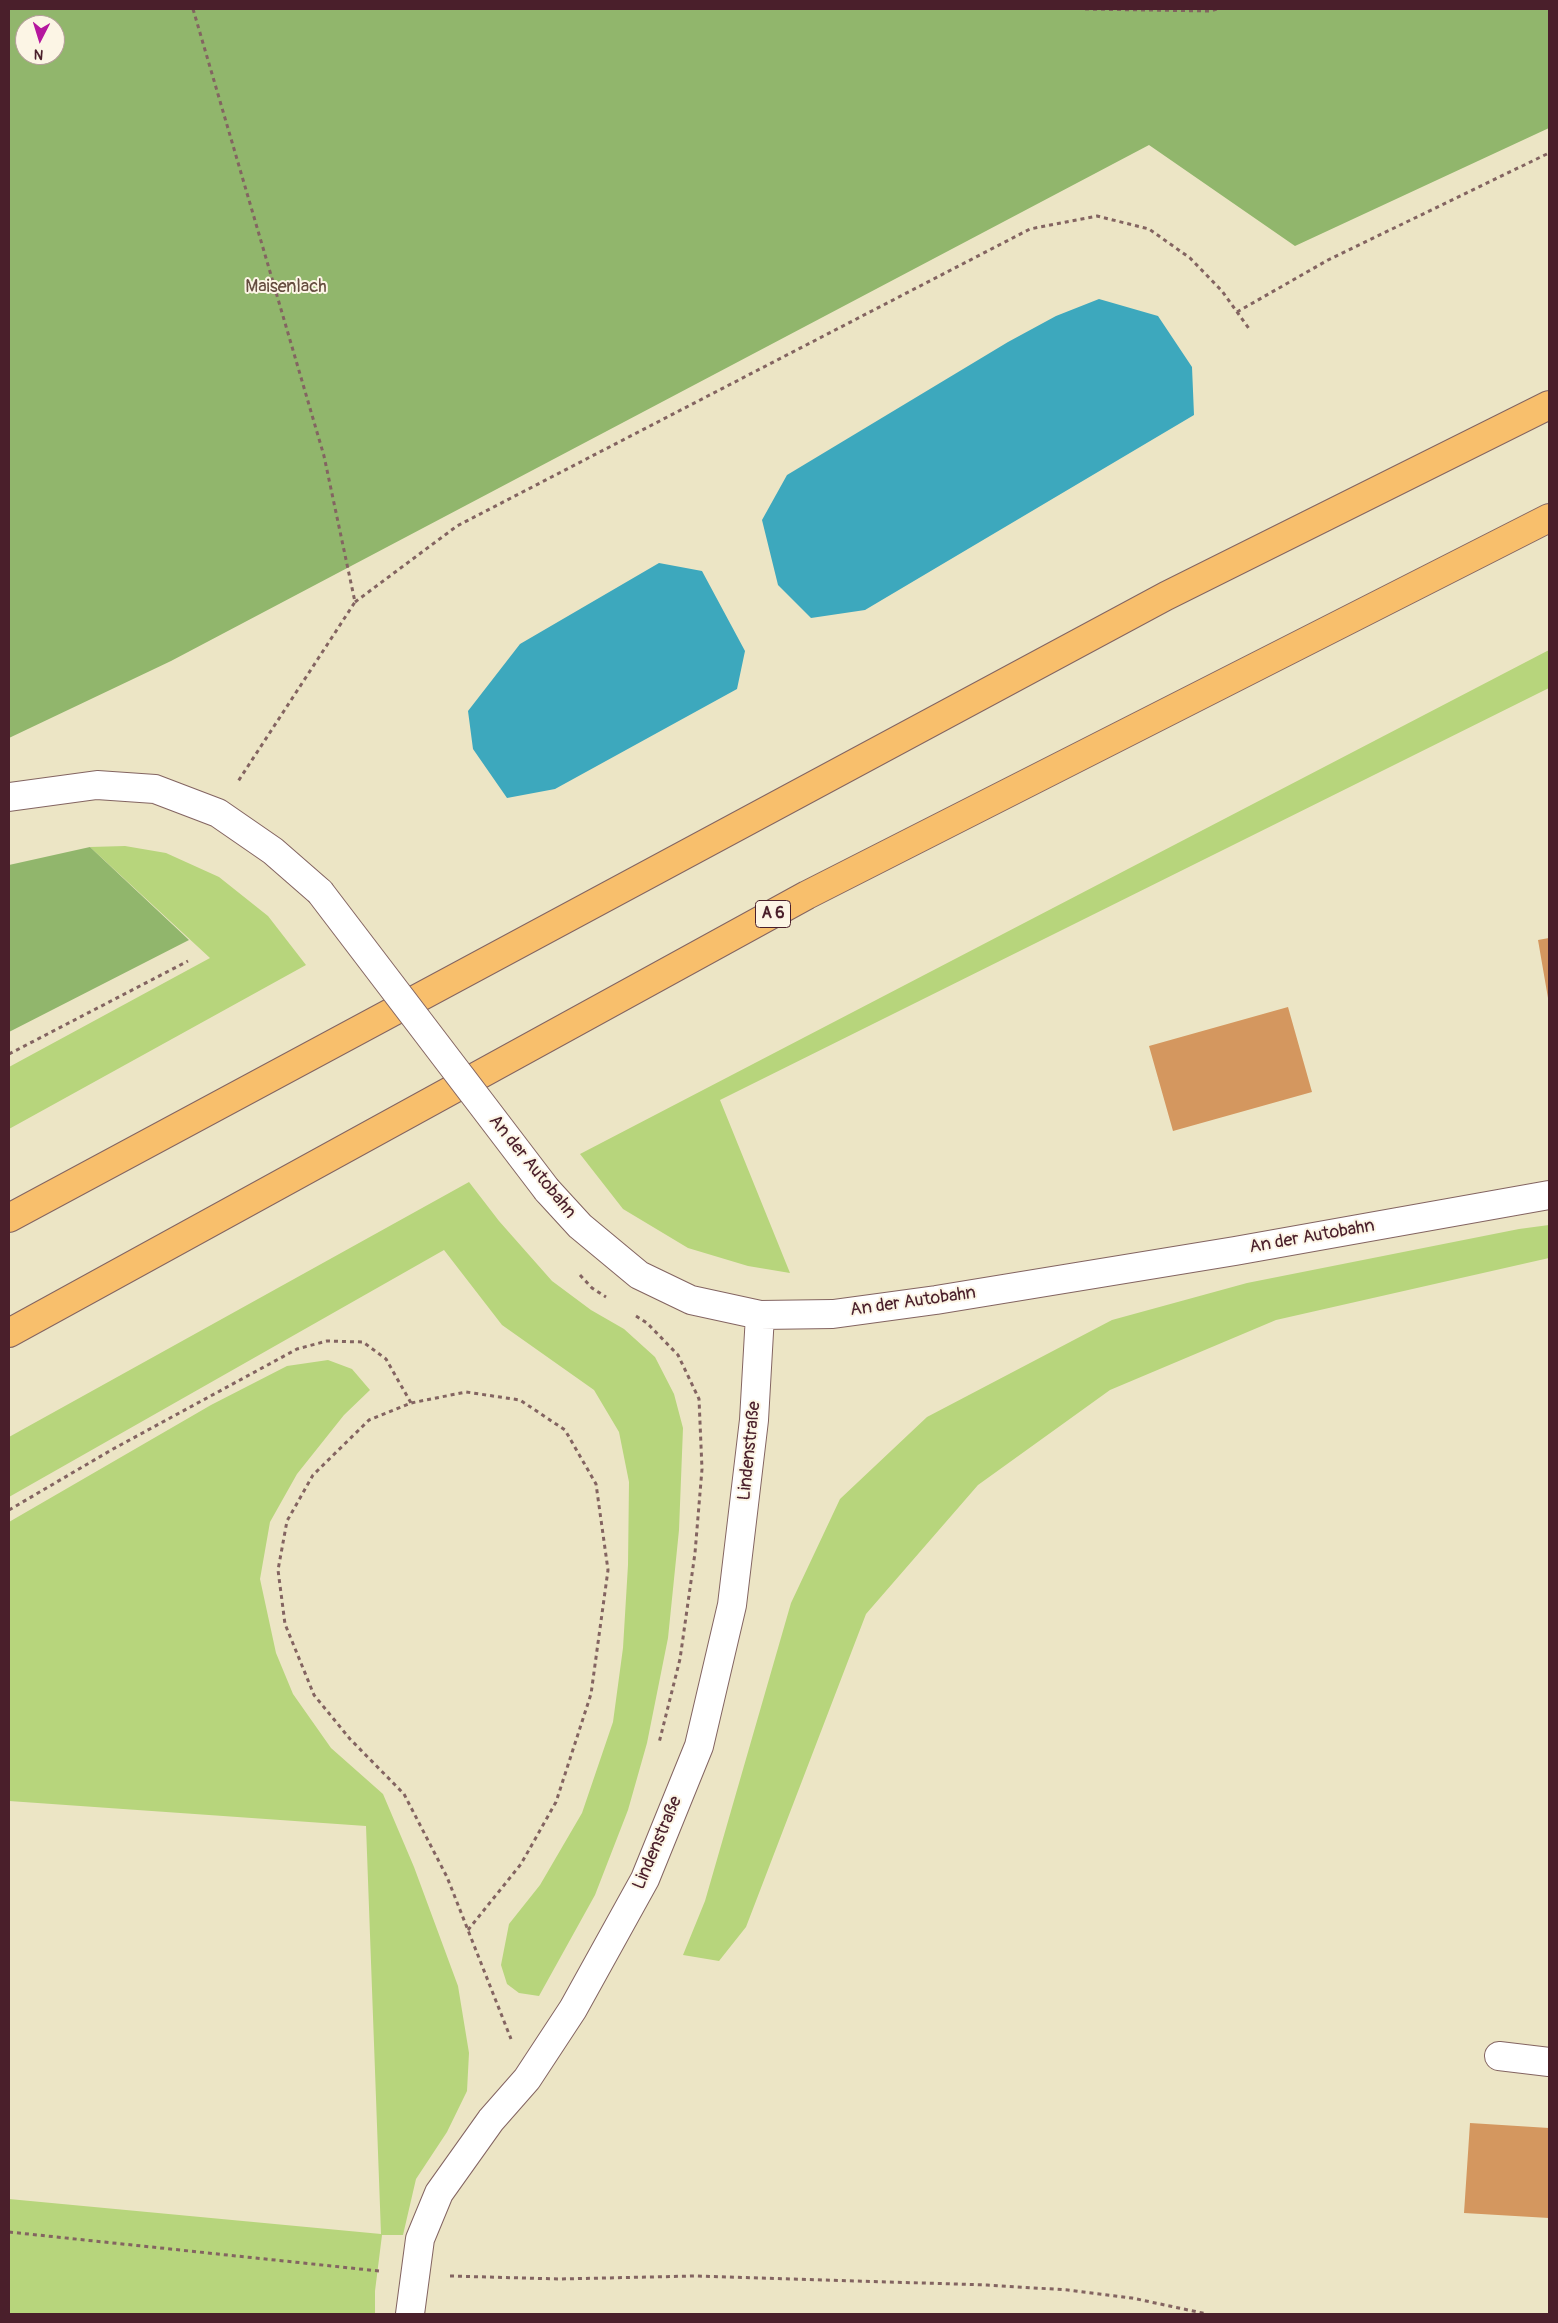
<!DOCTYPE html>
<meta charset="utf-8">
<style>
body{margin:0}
#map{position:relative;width:1558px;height:2323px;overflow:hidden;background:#ece5c5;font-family:Pangolin,sans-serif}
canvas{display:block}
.frame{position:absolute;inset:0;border:10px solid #4a1f2b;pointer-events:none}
.north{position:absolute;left:15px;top:15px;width:50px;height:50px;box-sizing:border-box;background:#fcf5e5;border:1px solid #b59f9b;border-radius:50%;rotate:185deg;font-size:14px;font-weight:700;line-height:20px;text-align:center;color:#4a1f2b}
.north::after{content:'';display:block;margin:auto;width:18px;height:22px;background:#b5179e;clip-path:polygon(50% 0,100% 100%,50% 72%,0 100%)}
</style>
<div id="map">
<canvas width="1558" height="2323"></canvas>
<div class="frame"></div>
<div class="north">N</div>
</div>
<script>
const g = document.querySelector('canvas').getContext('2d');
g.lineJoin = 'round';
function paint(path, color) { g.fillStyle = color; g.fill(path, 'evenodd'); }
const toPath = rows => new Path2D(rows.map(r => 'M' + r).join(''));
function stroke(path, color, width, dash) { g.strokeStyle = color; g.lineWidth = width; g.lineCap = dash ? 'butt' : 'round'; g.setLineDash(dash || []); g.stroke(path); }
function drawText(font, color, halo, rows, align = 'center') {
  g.font = font + ' Pangolin,sans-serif'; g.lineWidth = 4; g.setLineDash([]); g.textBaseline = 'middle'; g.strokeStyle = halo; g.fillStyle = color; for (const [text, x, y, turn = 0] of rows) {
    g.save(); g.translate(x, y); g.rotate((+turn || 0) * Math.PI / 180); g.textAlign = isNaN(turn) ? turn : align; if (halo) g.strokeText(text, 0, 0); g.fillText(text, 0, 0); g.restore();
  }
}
const green = toPath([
 [1549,650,1549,688,720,1100,790,1273,748,1266,688,1248,623,1209,580,1154],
 [125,846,166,853,219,877,268,916,306,965,9,1129,9,1067,210,958,90,847],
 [469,1182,499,1221,552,1281,591,1310,624,1329,655,1357,674,1394,683,1428,679,1530,668,1638,647,1743,628,1810,595,1895,539,1996,519,1993,507,1984,501,1965,509,1924,540,1885,582,1813,613,1722,623,1648,628,1565,629,1482,619,1432,594,1390,502,1325,444,1250,9,1497,9,1437],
 [1549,1225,1549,1258,1276,1320,1110,1390,978,1485,866,1614,746,1927,719,1961,683,1955,705,1901,791,1603,840,1499,927,1417,1112,1320,1247,1283,1519,1229],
 [328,1360,352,1369,370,1390,344,1415,297,1474,270,1522,260,1579,276,1653,293,1694,331,1748,383,1794,414,1867,458,1986,469,2053,467,2091,447,2132,416,2179,403,2235,382,2235,375,2291,375,2314,9,2314,9,2199,381,2234,366,1826,9,1801,9,1522,211,1405,287,1366]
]);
const forest = toPath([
 [9,9,1549,9,1549,128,1295,246,1149,145,171,661,9,738],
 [25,25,55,25,55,55,25,55],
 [90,847,189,940,9,1032,9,865]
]);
const water = toPath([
 [1099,299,1158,316,1192,367,1194,415,865,610,811,618,778,585,762,520,787,475,1008,342,1056,316],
 [659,563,702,571,745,651,737,689,555,789,507,798,473,749,468,711,520,644]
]);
const building = toPath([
 [1549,938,1549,998,1548,998,1538,940],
 [1288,1007,1312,1092,1173,1131,1149,1046],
 [1470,2123,1549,2128,1549,2218,1464,2213]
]);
const path = toPath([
 [193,9,324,456,355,602,237,783],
 [1085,9,1211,11,1217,9],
 [1237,312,1328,260,1549,153],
 [355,602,457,526,1030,229,1097,216,1149,229,1190,258,1222,291,1250,330],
 [9,1054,188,961],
 [580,1275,592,1288,606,1297],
 [636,1316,647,1323,678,1355,699,1399,702,1469,695,1553,680,1659,659,1743],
 [9,1510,113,1449,297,1349,327,1341,363,1342,386,1359,411,1403],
 [468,1930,521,1864,556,1802,591,1694,608,1570,596,1484,565,1430,520,1400,466,1392,411,1403,369,1420,313,1475,287,1521,278,1570,285,1624,314,1695,350,1739,404,1794,447,1877,511,2039],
 [9,2232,379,2271],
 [450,2276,560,2279,694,2276,987,2285,1068,2290,1132,2298,1207,2314]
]);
const minor = toPath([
 [9,797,97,785,155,789,218,813,273,851,320,892],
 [547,1190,580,1226,639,1275,691,1300,760,1315,833,1314,936,1300,1235,1251,1549,1195],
 [1499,2056,1549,2062],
 [410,2314,420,2239,439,2193,491,2120,527,2079,573,2009,645,1879,699,1746,732,1605,754,1420,760,1315]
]);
const highway = toPath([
 [9,1218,1166,596,1549,405],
 [9,1333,807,895,1549,518]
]);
const minorBridge = toPath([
 [320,892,547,1190]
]);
const shields = [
 [773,914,35]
];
const shieldNames = [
 ["A 6",773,914]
];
const parkNames = [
 ["Maisenlach",286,287]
];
const streetNames = [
 ["An der Autobahn",532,1167,51],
 ["An der Autobahn",1312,1237,-10],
 ["An der Autobahn",913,1302,-8],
 ["Lindenstraße",750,1451,-84],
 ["Lindenstraße",658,1843,-67]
];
paint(green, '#b7d57c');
paint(forest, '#91b66c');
paint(water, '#3da8bd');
paint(building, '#d4975f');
stroke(minor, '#836461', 30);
stroke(highway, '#836461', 30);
stroke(path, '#836461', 3, [4, 4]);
stroke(minor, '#fff', 28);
stroke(highway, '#f8bf6c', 28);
stroke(minorBridge, '#836461', 30, []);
stroke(minorBridge, '#fff', 28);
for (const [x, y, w] of shields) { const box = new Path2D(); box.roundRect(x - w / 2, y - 13.5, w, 27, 4); g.fillStyle = '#fcf5e5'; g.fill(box); stroke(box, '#4a1f2b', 1); }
drawText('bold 16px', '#4a1f2b', null, shieldNames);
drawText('18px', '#654c3f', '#fcf5e5', parkNames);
drawText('18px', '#4a1f2b', '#fcf5e5', streetNames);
</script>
